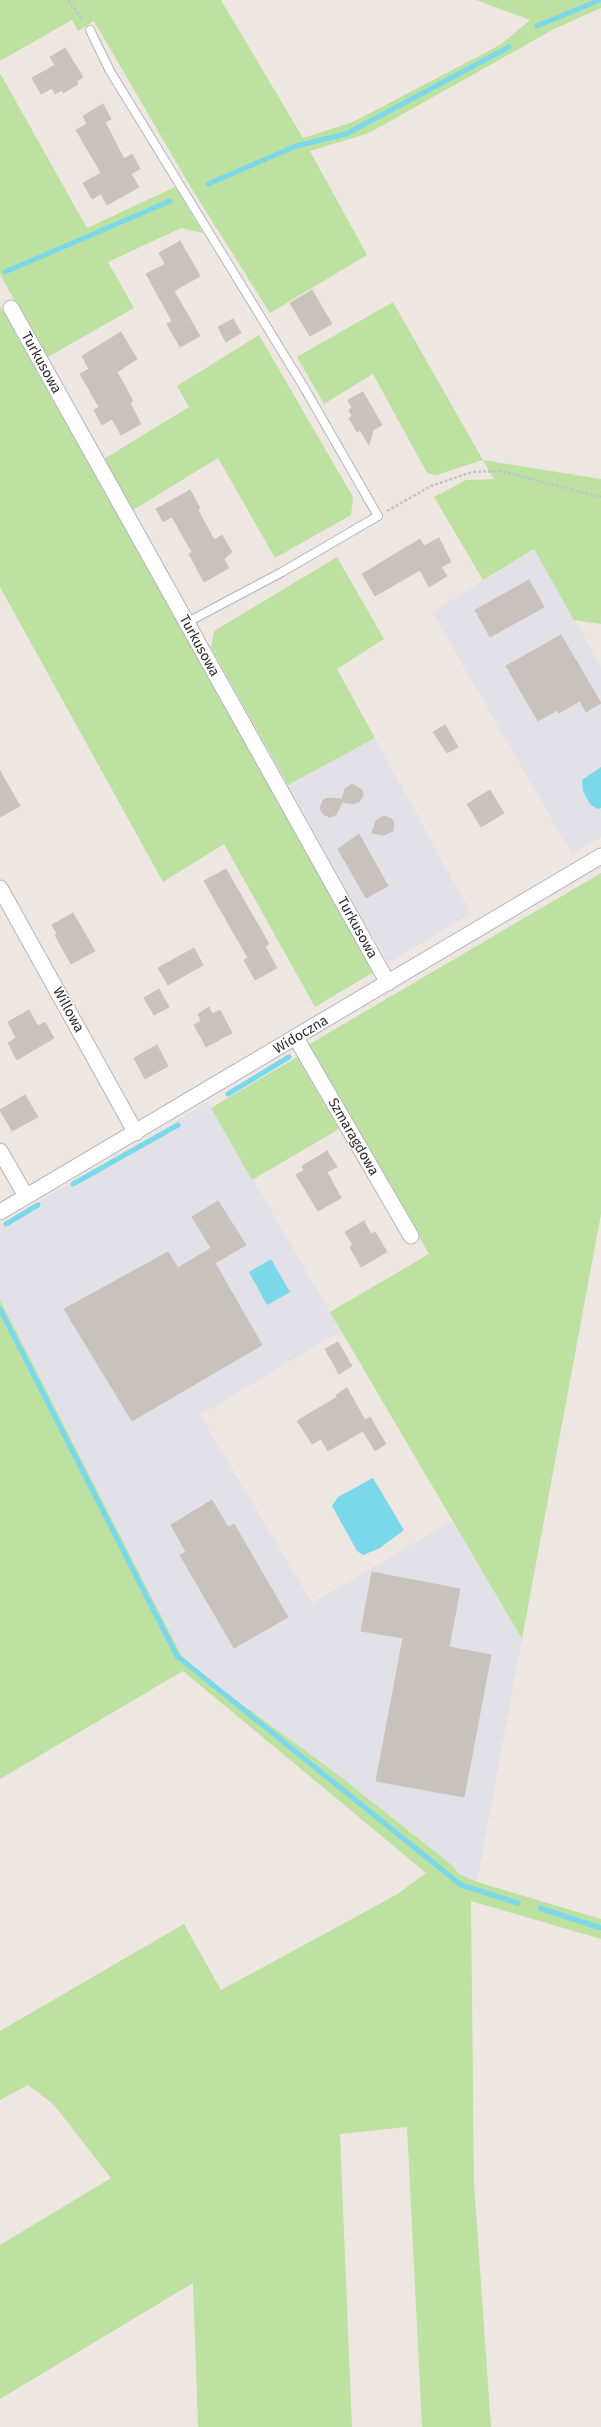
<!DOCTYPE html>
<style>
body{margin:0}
canvas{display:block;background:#eee7e1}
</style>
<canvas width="601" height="2427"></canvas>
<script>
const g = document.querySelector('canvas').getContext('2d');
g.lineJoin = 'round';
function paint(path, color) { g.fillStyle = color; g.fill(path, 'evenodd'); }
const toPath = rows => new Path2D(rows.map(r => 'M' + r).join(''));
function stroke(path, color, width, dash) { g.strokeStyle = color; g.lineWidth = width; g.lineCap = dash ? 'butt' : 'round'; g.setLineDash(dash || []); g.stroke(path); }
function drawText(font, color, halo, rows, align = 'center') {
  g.font = font + ' "Fira Sans",sans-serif'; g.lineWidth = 3; g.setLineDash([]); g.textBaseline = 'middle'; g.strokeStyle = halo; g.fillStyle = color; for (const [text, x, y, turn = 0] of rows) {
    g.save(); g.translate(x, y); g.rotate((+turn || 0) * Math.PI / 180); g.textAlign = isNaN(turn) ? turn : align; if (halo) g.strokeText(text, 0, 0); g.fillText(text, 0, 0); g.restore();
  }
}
const industrial = toPath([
 [534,549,601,666,601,837,572,854,432,612],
 [375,738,471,914,388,963,288,785],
 [208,1102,341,1331,200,1415,312,1603,452,1521,522,1639,477,1882,459,1874,453,1866,337,1774,191,1667,181,1655,0,1300,0,1225]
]);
const green = toPath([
 [0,0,221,0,303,138,353,122,500,45,530,20,476,0,601,0,601,8,554,29,369,133,310,151,367,255,270,313,190,186,94,21,78,31,72,20,0,61],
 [0,73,87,228,175,187,203,233,181,228,108,262,134,308,46,358,0,274],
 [393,302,483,460,601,479,601,624,574,620,534,549,483,580,434,497,466,480,494,479,483,460,436,475,427,473,373,374,324,404,297,357],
 [0,306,374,972,315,1007,224,844,163,882,0,587],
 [259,335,353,497,351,515,275,558,218,458,133,510,104,459,189,407,177,386],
 [337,557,384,639,337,669,375,738,288,785,211,648,214,631],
 [601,873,601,1214,522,1639,330,1312,429,1254,308,1045],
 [297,1057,339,1129,252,1180,211,1108],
 [0,1300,181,1655,191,1667,337,1774,453,1866,459,1874,477,1882,601,1919,601,1939,471,1901,474,2183,491,2427,422,2427,407,2127,340,2134,352,2427,198,2427,193,2283,0,2399,0,2245,111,2178,54,2105,28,2085,0,2100,0,2031,184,1924,221,1990,396,1895,426,1873,183,1671,0,1779]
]);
const water = toPath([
 [601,767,601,808,597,809,590,804,583,791,582,780],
 [271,1259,290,1292,267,1305,249,1272],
 [373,1478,404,1530,380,1548,363,1555,357,1551,332,1506,338,1497]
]);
const stream = toPath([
 [537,26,600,0],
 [208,184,296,146,346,134,509,47],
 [5,272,170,201],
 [228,1094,289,1057],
 [73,1184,178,1125],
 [6,1224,38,1205],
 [0,1309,177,1656,461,1885,518,1903],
 [540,1908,601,1928]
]);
const building = toPath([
 [65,48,83,77,77,81,78,84,63,93,62,90,55,94,52,88,41,94,32,78,55,65,50,57,65,48],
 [103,104,111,119,105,122,124,159,132,154,140,169,131,174,139,187,107,205,101,194,92,199,83,183,101,173,76,130,87,124,83,116,103,104],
 [180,241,200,276,174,291,200,336,180,347,167,324,172,321,146,274,165,264,159,253,180,241],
 [312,290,332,324,310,336,290,303,312,290],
 [233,319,241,333,226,342,218,327,233,319],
 [121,332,137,359,117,372,133,401,130,403,141,424,121,435,112,419,102,425,94,410,99,407,80,374,89,369,82,356,121,332],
 [363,392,382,425,373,430,369,445,360,430,357,432,349,418,352,416,349,410,352,408,348,400,363,392],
 [190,490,200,508,198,510,214,540,222,535,232,552,224,559,229,568,204,582,189,554,192,552,172,517,163,522,156,509,190,490],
 [439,538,451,562,441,567,447,576,429,587,420,570,375,596,362,574,420,539,424,546,439,538],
 [529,580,544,607,490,637,475,610,529,580],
 [561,635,601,703,586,712,580,701,559,713,557,710,538,721,506,666,561,635],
 [445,725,458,747,447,753,433,732,445,725],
 [0,771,20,806,0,817,0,771],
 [352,784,362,790,363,796,359,802,353,804,342,802,336,815,330,817,324,815,320,809,323,800,329,798,342,799,345,789,352,784],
 [490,790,504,813,481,827,467,804,490,790],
 [383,816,392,819,394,825,393,831,384,835,372,833,376,821,383,816],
 [359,834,388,886,366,898,338,849,359,834],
 [226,869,269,944,265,946,277,968,255,980,244,960,248,958,204,881,226,869],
 [73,913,95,951,71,964,55,935,57,934,52,925,73,913],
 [194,948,203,965,168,985,158,968,194,948],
 [159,989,169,1007,154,1015,144,998,159,989],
 [209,1007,212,1014,220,1010,232,1033,206,1047,194,1025,201,1021,198,1014,209,1007],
 [29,1010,38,1026,45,1022,54,1038,17,1060,8,1043,16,1038,8,1022,29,1010],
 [157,1045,168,1066,145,1079,134,1058,157,1045],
 [25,1095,38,1117,12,1131,0,1110,25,1095],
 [327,1151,337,1167,327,1172,341,1198,318,1211,296,1175,304,1170,302,1166,327,1151],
 [218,1201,246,1245,215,1263,262,1345,132,1421,64,1309,168,1252,178,1268,211,1248,192,1217,218,1201],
 [364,1221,371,1234,375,1232,387,1252,361,1267,350,1247,353,1245,345,1232,364,1221],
 [338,1342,352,1366,339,1374,325,1349,338,1342],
 [347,1388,365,1420,370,1417,386,1444,375,1451,363,1431,328,1451,321,1439,312,1444,297,1421,337,1397,336,1395,347,1388],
 [212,1500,228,1527,234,1524,288,1617,234,1648,180,1555,186,1552,171,1525,212,1500],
 [372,1572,460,1589,449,1647,491,1655,464,1797,376,1781,403,1638,361,1631,372,1572]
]);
const path = toPath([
 [68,0,83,20],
 [387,511,431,486,472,472,500,471,601,497]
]);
const lane = toPath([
 [90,30,110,71,305,389,378,516,282,572,186,623]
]);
const street = toPath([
 [11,308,388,983],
 [0,888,136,1133],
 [296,1038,411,1236],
 [0,1151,26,1196],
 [0,1212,601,856]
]);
const streetNames = [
 ["Turkusowa",41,363,61],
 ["Turkusowa",199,646,61],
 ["Turkusowa",357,928,61],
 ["Willowa",68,1010,61],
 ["Widoczna",301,1035,-31],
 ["Szmaragdowa",353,1137,60]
];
paint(industrial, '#e2e1e7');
paint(green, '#bde1a1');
paint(water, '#7bd7ea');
stroke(stream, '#7bd7ea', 5);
paint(building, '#c7c2bc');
stroke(building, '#cac3ba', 1);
stroke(lane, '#b1b5bd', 10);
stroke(street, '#b1b5bd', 17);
stroke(path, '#c4c4c4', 2.5, [3, 2]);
stroke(lane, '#fff', 8);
stroke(street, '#fff', 15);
drawText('14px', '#2e2e2e', '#fff', streetNames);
</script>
